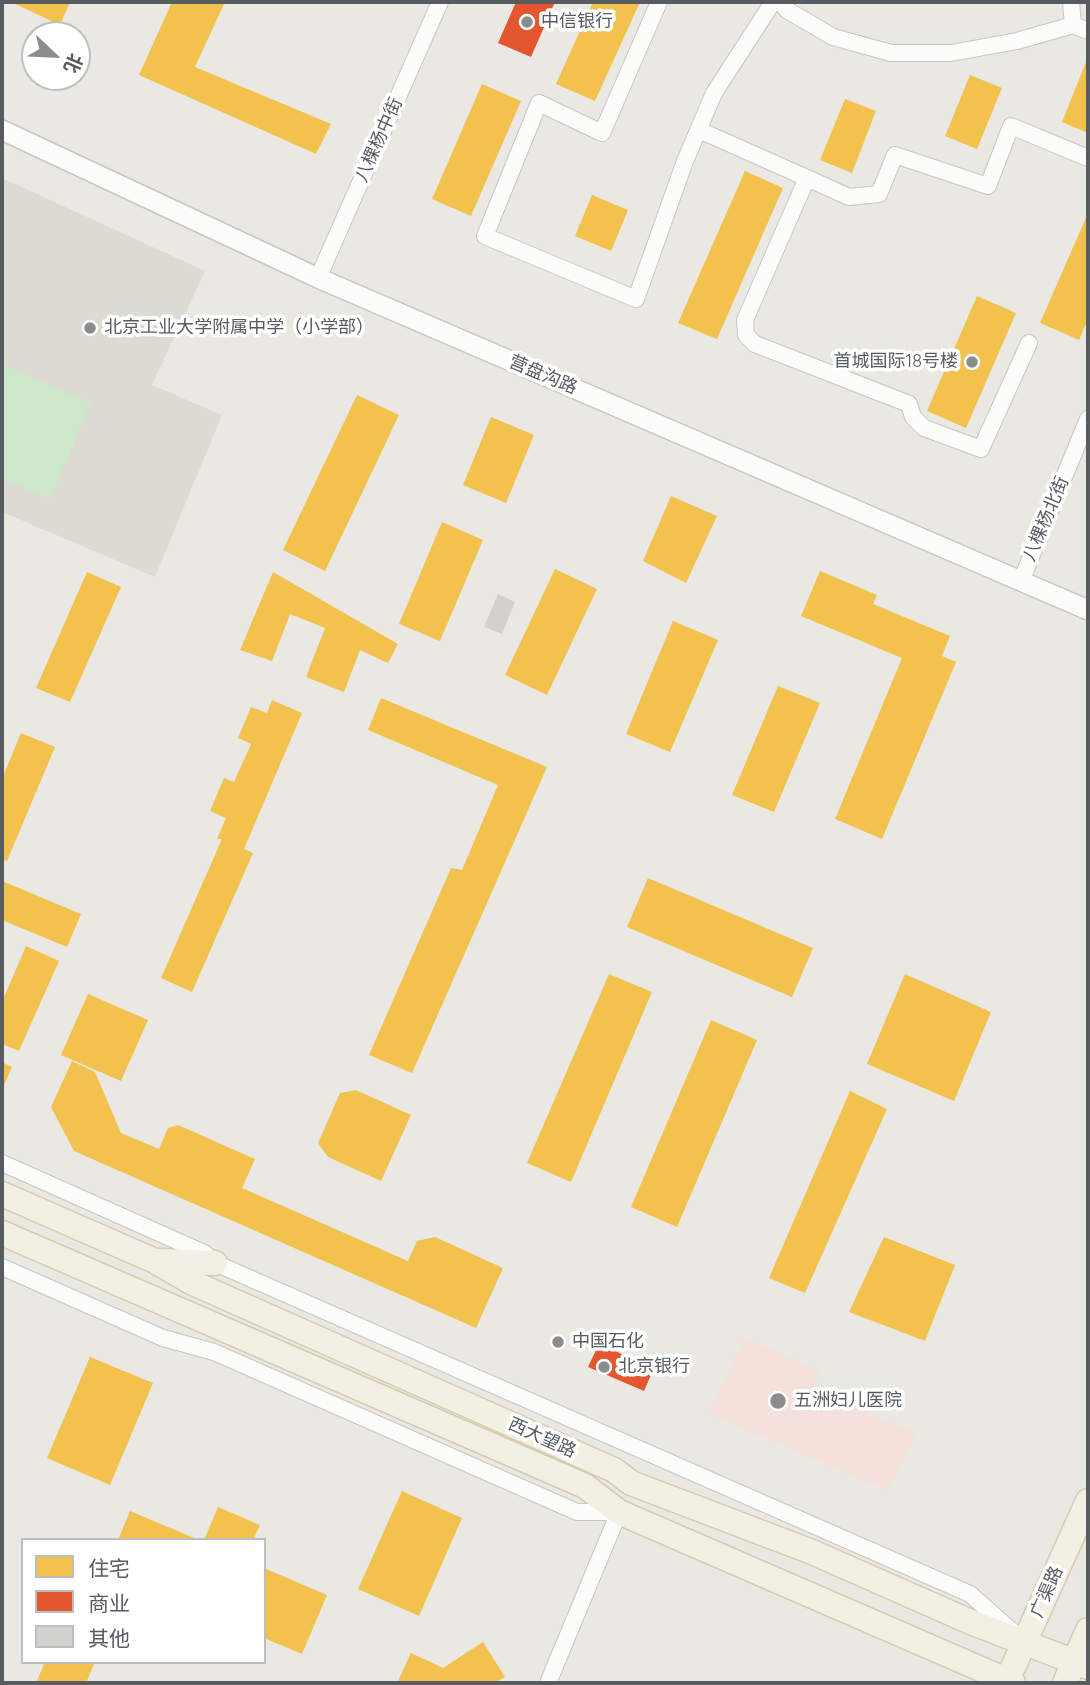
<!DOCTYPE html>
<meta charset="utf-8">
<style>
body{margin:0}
#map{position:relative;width:1090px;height:1685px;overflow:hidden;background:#eae8e2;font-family:Quicksand,"Noto Sans SC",sans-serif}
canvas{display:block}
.frame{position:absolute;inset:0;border:4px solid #575c61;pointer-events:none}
.legend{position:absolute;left:21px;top:1538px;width:245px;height:126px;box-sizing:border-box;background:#fff;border:2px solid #bcbec0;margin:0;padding:9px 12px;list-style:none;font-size:21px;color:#575c61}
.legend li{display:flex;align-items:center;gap:14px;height:35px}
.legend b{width:35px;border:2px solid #bcbec0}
.north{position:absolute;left:21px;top:21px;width:70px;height:70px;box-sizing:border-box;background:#fff;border:2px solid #bcbec0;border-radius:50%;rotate:113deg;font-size:19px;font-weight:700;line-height:28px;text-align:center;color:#575c61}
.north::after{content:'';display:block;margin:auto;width:24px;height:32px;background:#8a8d8e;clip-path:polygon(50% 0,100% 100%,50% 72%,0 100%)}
</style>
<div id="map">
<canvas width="1090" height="1685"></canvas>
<div class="frame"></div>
<ul class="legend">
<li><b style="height:19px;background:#f2c14e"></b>住宅</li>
<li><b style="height:19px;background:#e4572e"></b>商业</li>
<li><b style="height:19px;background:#d2d1cd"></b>其他</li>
</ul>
<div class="north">北</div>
</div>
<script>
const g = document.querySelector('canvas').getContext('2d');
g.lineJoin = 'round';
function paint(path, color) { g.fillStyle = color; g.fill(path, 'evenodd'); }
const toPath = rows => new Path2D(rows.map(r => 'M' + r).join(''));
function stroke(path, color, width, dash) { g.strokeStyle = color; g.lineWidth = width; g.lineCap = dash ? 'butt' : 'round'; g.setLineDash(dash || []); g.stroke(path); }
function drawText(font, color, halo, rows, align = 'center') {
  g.font = font + ' Quicksand,"Noto Sans SC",sans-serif'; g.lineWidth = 7; g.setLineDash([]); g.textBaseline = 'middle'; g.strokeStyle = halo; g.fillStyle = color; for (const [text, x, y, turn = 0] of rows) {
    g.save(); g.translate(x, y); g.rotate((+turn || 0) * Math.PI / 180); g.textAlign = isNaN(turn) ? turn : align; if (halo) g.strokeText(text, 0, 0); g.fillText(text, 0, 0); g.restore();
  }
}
const education = toPath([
 [2,178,205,271,152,385,222,415,155,577,2,512]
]);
const medical = toPath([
 [744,1337,821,1371,812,1388,916,1433,888,1491,709,1414]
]);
const green = toPath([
 [2,364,91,403,50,499,2,478]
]);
const homes = toPath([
 [11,2,70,2,60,25],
 [172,2,225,2,195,67,331,124,316,154,139,75],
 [593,2,640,2,595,101,556,84],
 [1088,57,1088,133,1062,122],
 [970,75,1002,88,977,149,945,136],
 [482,84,521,101,471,216,432,199],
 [845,99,876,111,852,173,820,160],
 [745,171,783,188,717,339,678,323],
 [592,195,628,210,611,251,575,236],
 [1088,213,1088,319,1079,340,1040,323],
 [977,296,1016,313,966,428,927,411],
 [357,395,399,415,325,571,283,550],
 [491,417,534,435,506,503,463,485],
 [671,496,717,516,686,583,643,561],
 [442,522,483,540,440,641,399,624],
 [555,569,597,589,547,695,505,675],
 [820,571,877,595,873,604,950,636,942,656,956,662,882,839,835,819,902,658,801,616],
 [87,572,121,587,70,702,36,688],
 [273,572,398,644,388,663,360,650,344,692,306,677,325,628,290,614,272,661,240,650],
 [673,621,718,640,670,752,626,734],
 [778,686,820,703,774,812,732,795],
 [381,698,547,767,412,1073,369,1055,451,868,462,870,498,785,368,730],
 [272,700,302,713,244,849,253,853,192,992,161,978,222,839,217,839,226,818,210,811,224,778,234,782,251,744,238,738,251,707,267,713],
 [21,733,55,747,7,861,2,859,2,779],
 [648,878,813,948,792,997,627,927],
 [2,881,81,914,67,947,2,920],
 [26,946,59,961,19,1051,2,1044,2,1002],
 [609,974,652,992,571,1182,527,1163],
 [905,974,991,1012,954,1101,867,1064],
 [88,994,148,1020,121,1081,61,1055],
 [711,1020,757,1040,677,1227,631,1207],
 [72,1061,95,1072,121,1133,159,1149,168,1128,178,1125,255,1159,242,1188,408,1261,417,1241,435,1237,503,1268,476,1328,74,1151,51,1107],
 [2,1062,12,1067,2,1090],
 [356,1090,411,1115,381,1181,328,1157,318,1143,340,1093],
 [850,1091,887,1109,805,1293,769,1278],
 [884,1237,955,1265,925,1341,849,1312],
 [90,1357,153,1383,110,1485,47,1458],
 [402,1491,462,1518,419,1616,358,1589],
 [218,1507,260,1525,253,1540,204,1540],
 [130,1511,199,1540,118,1540],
 [264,1568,327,1595,302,1654,264,1638],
 [483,1642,505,1677,495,1683,397,1683,411,1653,443,1668],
 [45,1662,95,1662,86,1683,36,1683]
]);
const shops = toPath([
 [516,2,555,2,531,57,498,43],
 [599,1344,654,1368,644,1391,588,1367]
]);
const building = toPath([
 [498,594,515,602,502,634,484,627]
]);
const minor = toPath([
 [659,2,602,133,539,103,485,236,636,299,685,161,714,93,773,2],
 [780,2,787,10,833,37,891,53,951,53,1017,41,1073,25,1088,31],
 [1071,2,1073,25],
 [699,130,807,178,745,320,746,335,755,344,909,404,913,417,924,428,981,449,1029,343],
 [807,178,849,197,879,194,895,155,988,186,1011,126,1088,158],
 [318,278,440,2],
 [1021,581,1088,419],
 [2,1163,204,1253,215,1263,970,1594,1015,1634],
 [2,1267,163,1338,214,1352,577,1512,619,1512,548,1683]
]);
const tertiary = toPath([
 [2,130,318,278,1088,610]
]);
const primary = toPath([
 [2,1194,155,1261,193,1283,614,1470,631,1483,812,1552,973,1623,1088,1667],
 [2,1233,585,1486,619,1512,1013,1683],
 [160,1261,215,1263],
 [1006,1683,1088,1501],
 [1065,1683,1088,1630]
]);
const markers = [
 [527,22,7,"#8a8d8e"],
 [90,328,7,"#8a8d8e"],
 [972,362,7,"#8a8d8e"],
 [558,1342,7,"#8a8d8e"],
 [604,1367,7,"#8a8d8e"],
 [778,1401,9,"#8a8d8e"]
];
const poiNames = [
 ["中信银行",541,22],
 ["北京工业大学附属中学（小学部）",104,328],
 ["首城国际18号楼",958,362,"right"],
 ["中国石化",572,1342],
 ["北京银行",618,1367],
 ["五洲妇儿医院",794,1401]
];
const streetNames = [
 ["八棵杨中街",379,140,-66],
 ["营盘沟路",543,375,23],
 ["八棵杨北街",1046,519,-67],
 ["西大望路",542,1438,24],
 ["广渠路",1047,1592,-66]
];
paint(education, '#dcdbd1');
paint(medical, '#f5e1db');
paint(green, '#cee8cb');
paint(homes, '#f2c14e');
paint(shops, '#e4572e');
paint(building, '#d2d1cd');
stroke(minor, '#c6c6c4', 18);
stroke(tertiary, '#c6c6c4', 22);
stroke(primary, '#d5caad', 27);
stroke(minor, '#fcfcfb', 16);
stroke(tertiary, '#fcfcfb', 19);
stroke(primary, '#f2f0e5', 24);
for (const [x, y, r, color] of markers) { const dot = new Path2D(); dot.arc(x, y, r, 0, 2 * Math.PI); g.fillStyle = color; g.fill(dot); stroke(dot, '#fff', 2.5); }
drawText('18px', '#575c61', '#fff', poiNames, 'left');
drawText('18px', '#575c61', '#fff', streetNames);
</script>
